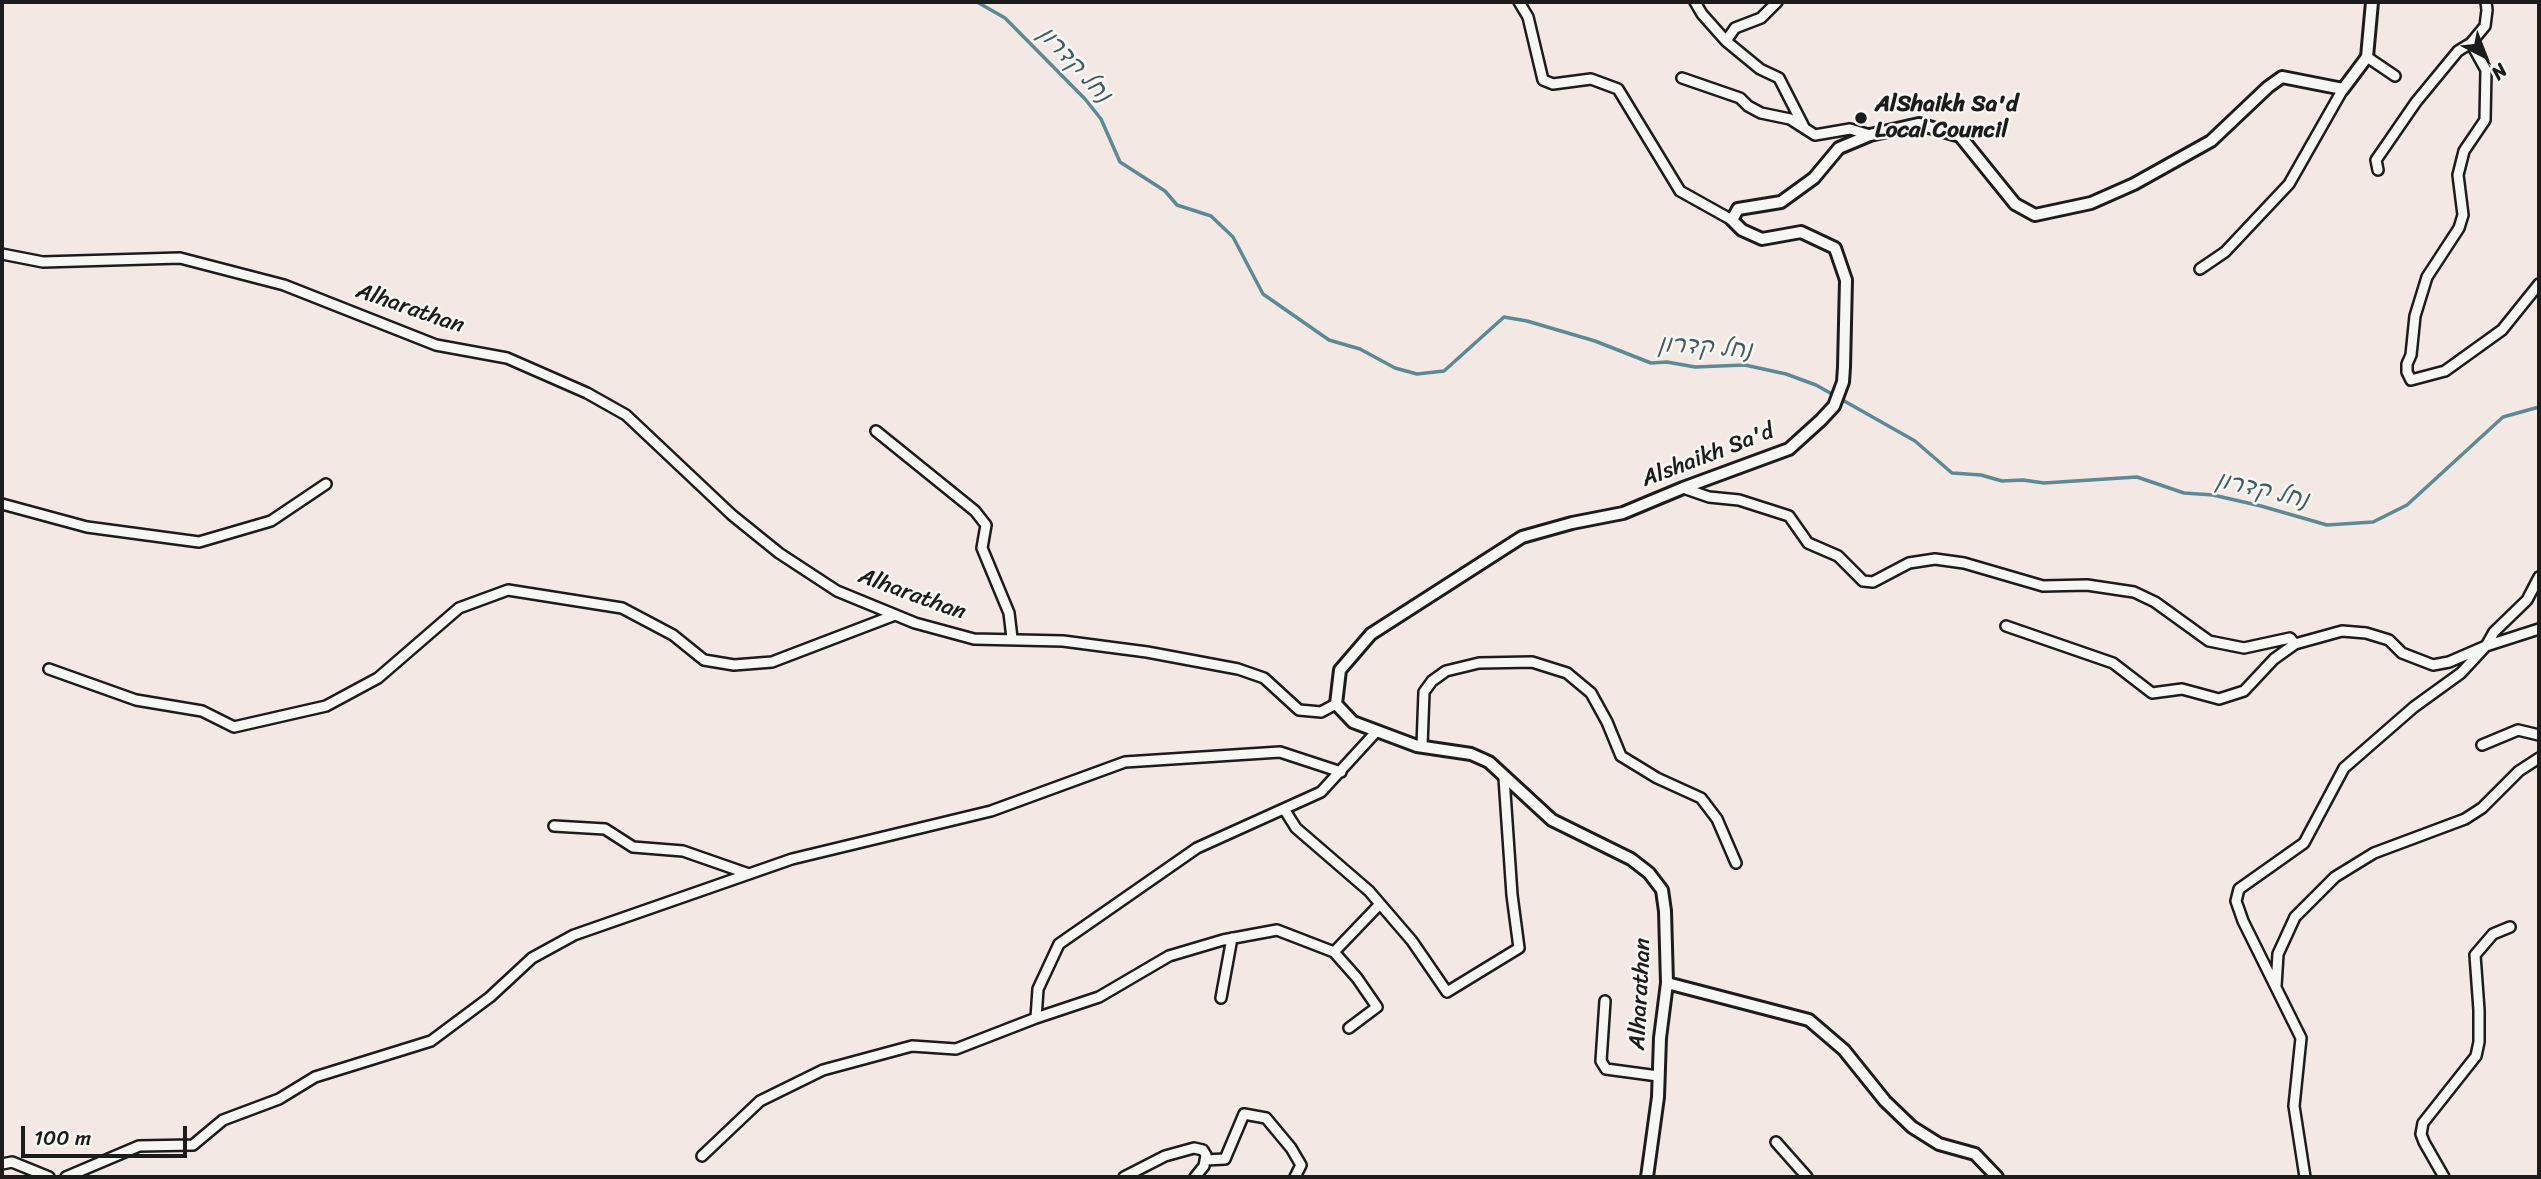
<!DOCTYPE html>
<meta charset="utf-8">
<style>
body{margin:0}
#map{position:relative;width:2541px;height:1179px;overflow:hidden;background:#f4e8e4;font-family:Sriracha,sans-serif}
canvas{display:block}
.frame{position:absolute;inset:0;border:4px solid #1c1c1c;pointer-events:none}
.north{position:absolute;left:2450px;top:21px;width:70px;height:70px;-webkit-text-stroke:5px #f6f6f2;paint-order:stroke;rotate:138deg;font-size:19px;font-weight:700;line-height:28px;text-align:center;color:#1c1c1c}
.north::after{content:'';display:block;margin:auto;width:24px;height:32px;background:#1c1c1c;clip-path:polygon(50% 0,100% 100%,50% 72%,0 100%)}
.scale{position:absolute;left:21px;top:1126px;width:166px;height:32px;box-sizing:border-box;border:4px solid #1c1c1c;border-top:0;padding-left:9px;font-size:21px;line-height:24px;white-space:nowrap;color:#1c1c1c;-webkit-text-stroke:5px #f6f6f2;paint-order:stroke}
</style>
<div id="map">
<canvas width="2541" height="1179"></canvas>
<div class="frame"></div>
<div class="north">N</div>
<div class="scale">100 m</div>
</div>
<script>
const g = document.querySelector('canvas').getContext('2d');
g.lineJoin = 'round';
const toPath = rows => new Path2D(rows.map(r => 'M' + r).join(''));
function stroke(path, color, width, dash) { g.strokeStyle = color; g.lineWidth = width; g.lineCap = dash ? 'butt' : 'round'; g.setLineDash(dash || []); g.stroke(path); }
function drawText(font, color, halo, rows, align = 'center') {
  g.font = font + ' Sriracha,"Playpen Sans Hebrew",sans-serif'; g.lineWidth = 5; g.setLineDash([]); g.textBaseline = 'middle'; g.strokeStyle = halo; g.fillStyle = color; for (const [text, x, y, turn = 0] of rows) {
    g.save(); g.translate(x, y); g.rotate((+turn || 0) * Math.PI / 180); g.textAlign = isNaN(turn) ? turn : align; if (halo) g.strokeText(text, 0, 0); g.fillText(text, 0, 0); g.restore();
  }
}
const stream = toPath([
 [977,2,1005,18,1085,99,1101,119,1120,162,1165,191,1177,205,1211,216,1233,237,1263,294,1329,340,1360,349,1395,368,1417,374,1444,371,1504,317,1527,321,1595,341,1651,363,1667,362,1695,367,1745,365,1786,374,1816,385,1915,441,1952,473,1981,475,2002,481,2023,480,2044,483,2137,477,2184,493,2213,495,2261,506,2327,525,2373,522,2407,505,2503,417,2539,407]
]);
const minor = toPath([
 [1519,2,1528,17,1543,80,1553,84,1591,79,1618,89,1680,191,1732,220],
 [1695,2,1702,14,1726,41,1760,69,1779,78,1804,127],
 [2486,2,2487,10,2485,26,2471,43,2486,70,2485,120,2464,151,2458,175,2463,215,2459,228,2427,277,2415,316,2411,355,2407,364,2407,372,2411,380,2445,371,2502,330,2539,284],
 [1726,41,1735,28,1761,18,1777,2],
 [2367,57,2395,76],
 [1682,78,1740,98,1748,106,1761,113,1790,119,1815,135,1850,129,1870,135],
 [2378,170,2376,160,2416,102,2458,51,2471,43],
 [2,254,43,262,180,258,284,285,436,345,507,358,587,393,626,415,732,515,779,553,837,591,915,623,974,639,1063,641,1147,652,1238,669,1264,678,1299,710,1321,712,1336,704],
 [2200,269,2225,252,2289,184,2343,89],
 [876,431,975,511,986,525,982,548,1009,613,1012,638],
 [1683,488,1709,497,1739,500,1789,516,1808,543,1838,556,1863,581,1873,582,1909,563,1935,559,1964,563,2043,586,2087,585,2134,592,2155,602,2209,641,2244,648,2290,638,2295,644],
 [2,504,87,527,199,542,271,521,326,484],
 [2006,626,2113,663,2152,693,2182,689,2219,699,2244,691,2274,659,2295,644,2342,631,2366,633,2389,640,2402,653,2433,665,2449,662,2486,646,2494,632,2527,600,2539,577],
 [49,669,136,700,202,711,234,727,326,706,378,678,459,608,508,590,622,608,673,635,704,660,734,665,772,662,895,615],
 [2482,745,2518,730,2539,735],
 [1422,746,1424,692,1432,681,1446,671,1479,663,1532,662,1567,673,1591,693,1607,722,1621,756,1657,778,1701,798,1717,819,1736,863],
 [1284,809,1296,828,1369,891,1412,941,1447,992,1519,948,1512,895,1504,778],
 [554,826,605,829,633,847,683,851,749,874],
 [1334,952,1357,978,1377,1007,1349,1028],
 [2276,986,2278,954,2295,917,2335,877,2374,853,2465,819,2482,808,2519,771,2539,758],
 [1221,998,1232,938],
 [1605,1001,1601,1061,1606,1069,1658,1076],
 [1036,1018,1038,989,1059,944,1197,848,1321,792,1376,732],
 [1776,1142,1807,1177],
 [702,1156,760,1101,823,1070,912,1046,956,1049,1036,1018,1099,997,1169,956,1223,940,1277,930,1334,952,1380,904],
 [1205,1160,1225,1159,1244,1114,1266,1118,1291,1148,1301,1165,1295,1177],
 [2,1164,12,1162,49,1177],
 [66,1177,139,1146,193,1145,223,1120,279,1099,315,1077,431,1041,490,997,532,958,574,935,792,859,991,811,1125,762,1280,752,1341,772],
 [1124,1177,1165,1156,1194,1148,1203,1150,1206,1155,1204,1166,1195,1177],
 [2305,1177,2294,1106,2301,1038,2243,921,2236,901,2239,889,2304,843,2344,768,2414,707,2461,673,2486,646,2539,629],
 [2444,1177,2424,1142,2421,1134,2423,1123,2476,1056,2479,1042,2479,1010,2475,955,2493,934,2510,927]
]);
const tertiary = toPath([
 [1667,983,1809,1020,1844,1050,1885,1101,1912,1127,1939,1144,1975,1154,1997,1177],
 [1647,1177,1658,1097,1660,1038,1667,983,1665,911,1662,890,1649,873,1631,859,1552,820,1489,762,1471,754,1417,746,1353,722,1336,704,1340,670,1371,634,1522,537,1572,523,1623,513,1683,488,1789,449,1821,420,1834,406,1843,382,1844,367,1846,280,1835,248,1801,232,1762,239,1742,230,1732,220,1738,209,1781,202,1814,178,1839,148,1870,135,1919,124,1960,136,2015,204,2035,215,2091,203,2134,184,2211,141,2268,87,2282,77,2343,89,2367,57,2372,2]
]);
const markers = [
 [1861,118,7,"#1c1c1c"]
];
const poiNames = [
 ["AlShaikh Sa'd",1875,105],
 ["Local Council",1875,131]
];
const streetNames = [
 ["Alharathan",410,309,19],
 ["Alshaikh Sa'd",1708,456,-21],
 ["Alharathan",912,595,20],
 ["Alharathan",1641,994,-87]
];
const waterNames = [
 ["נחל קדרון",1074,65,47],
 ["נחל קדרון",1705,348,4],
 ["נחל קדרון",2262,491,13]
];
stroke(stream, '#5c8996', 3.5);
stroke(minor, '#1c1c1c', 14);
stroke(tertiary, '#1c1c1c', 16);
stroke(minor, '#f6f6f2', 9);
stroke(tertiary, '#f6f6f2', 10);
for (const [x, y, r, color] of markers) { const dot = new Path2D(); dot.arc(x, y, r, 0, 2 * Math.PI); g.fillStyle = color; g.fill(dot); stroke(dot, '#f6f6f2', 2.5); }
drawText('bold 23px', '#1c1c1c', '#f6f6f2', poiNames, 'left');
drawText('23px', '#1c1c1c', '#f6f6f2', streetNames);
drawText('italic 24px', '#415b63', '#f6f6f2', waterNames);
</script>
